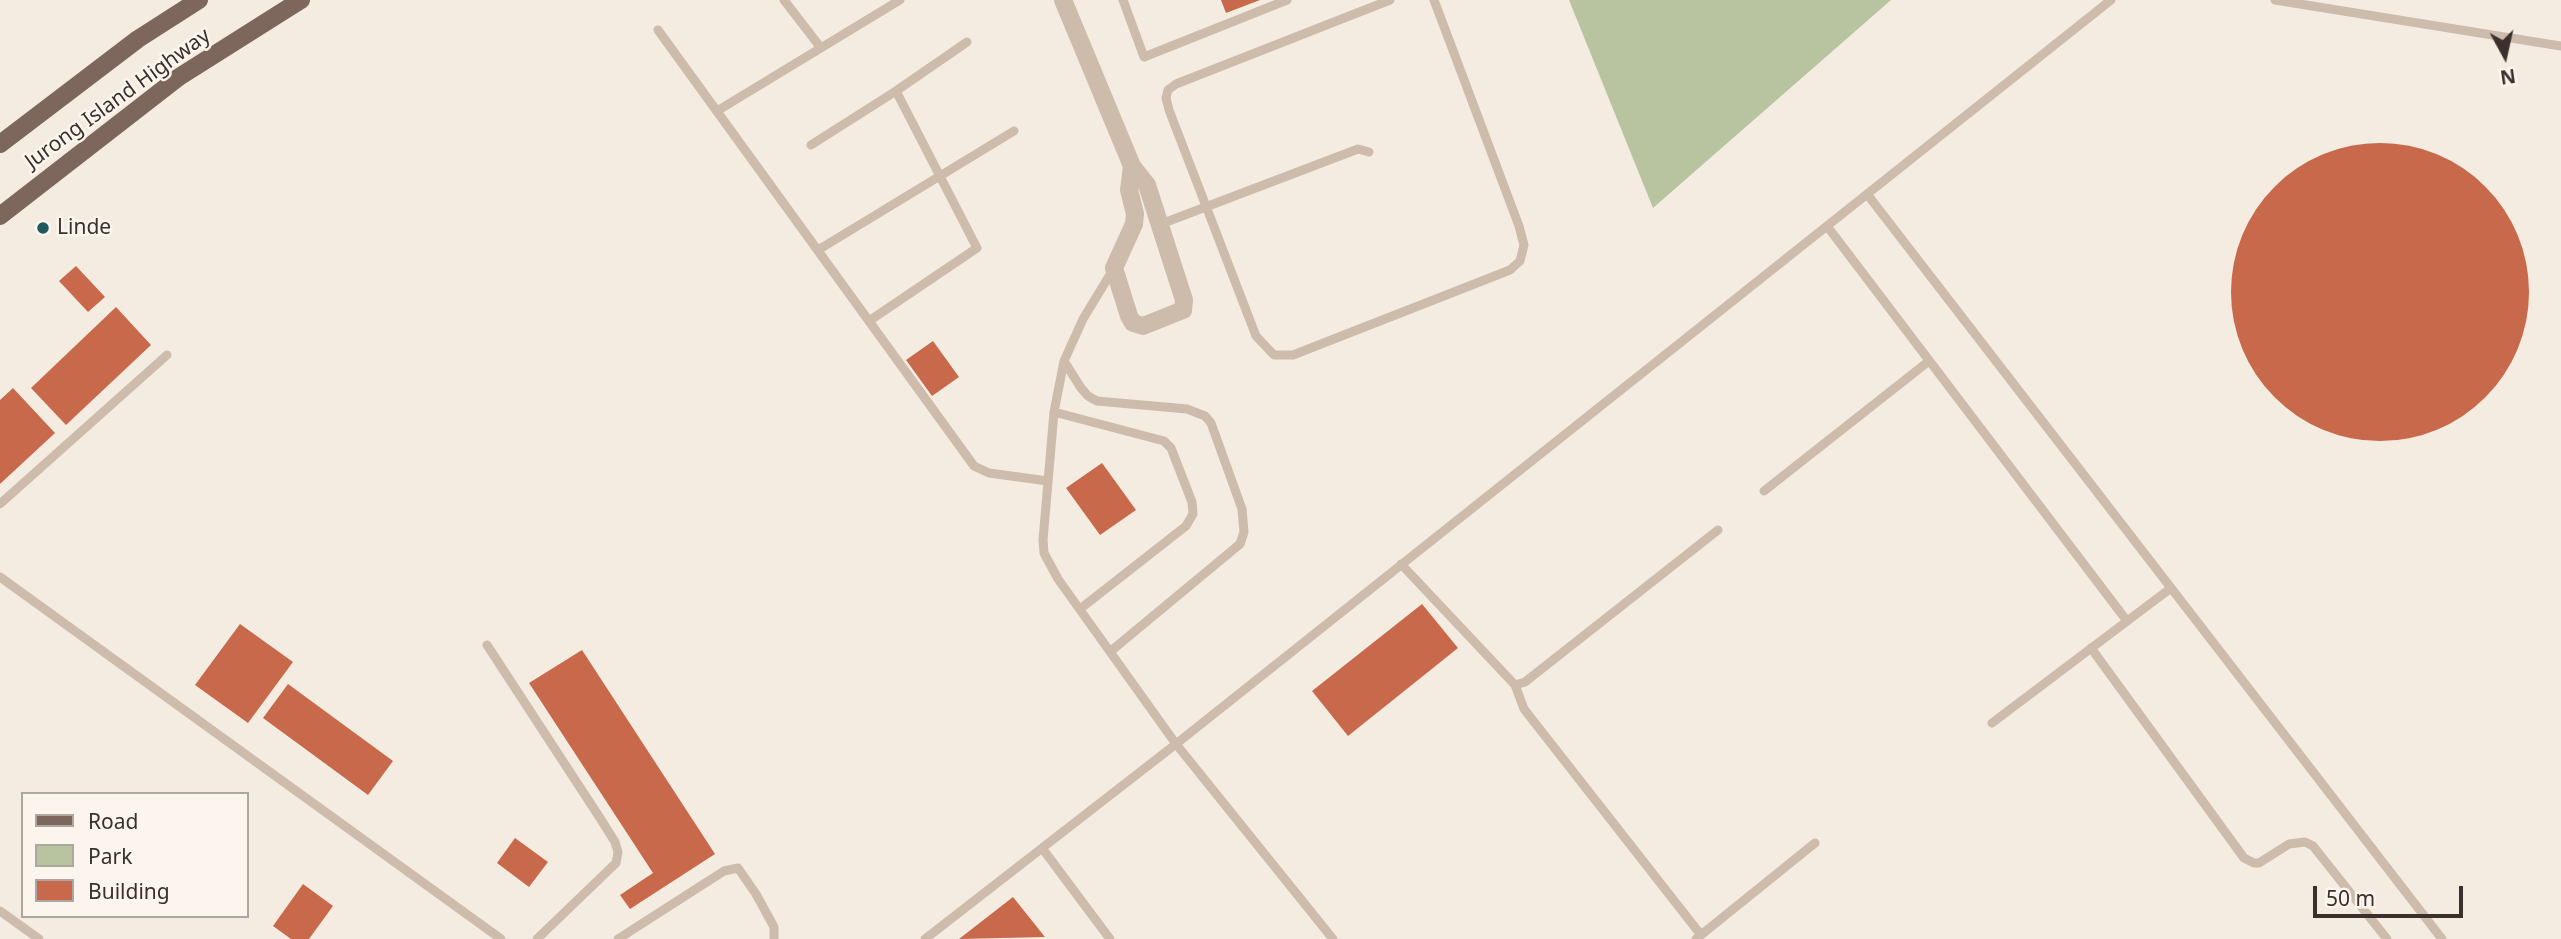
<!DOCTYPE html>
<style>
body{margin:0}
#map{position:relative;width:2561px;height:939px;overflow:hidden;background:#f4ebe1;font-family:"Noto Sans",sans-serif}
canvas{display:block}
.legend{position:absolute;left:21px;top:792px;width:228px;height:126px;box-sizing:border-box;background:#fbf5ee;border:2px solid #aea6a0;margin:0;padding:9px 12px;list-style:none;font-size:21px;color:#3b302b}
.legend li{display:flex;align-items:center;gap:14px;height:35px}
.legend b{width:35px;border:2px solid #aea6a0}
.north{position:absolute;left:2470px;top:21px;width:70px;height:70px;-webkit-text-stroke:5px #fbf5ee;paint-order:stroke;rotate:172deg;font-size:19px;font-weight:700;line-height:28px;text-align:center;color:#3b302b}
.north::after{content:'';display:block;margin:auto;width:24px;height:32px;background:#3b302b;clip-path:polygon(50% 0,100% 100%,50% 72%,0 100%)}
.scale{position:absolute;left:2313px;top:886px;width:150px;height:32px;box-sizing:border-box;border:4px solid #3b302b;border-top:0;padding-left:9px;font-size:21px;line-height:24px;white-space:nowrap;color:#3b302b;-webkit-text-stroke:5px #fbf5ee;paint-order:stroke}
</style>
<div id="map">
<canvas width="2561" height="939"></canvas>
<ul class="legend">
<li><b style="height:9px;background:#7d675c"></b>Road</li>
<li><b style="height:19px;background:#b8c4a0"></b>Park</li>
<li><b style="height:19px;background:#c8694b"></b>Building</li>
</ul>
<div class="north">N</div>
<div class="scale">50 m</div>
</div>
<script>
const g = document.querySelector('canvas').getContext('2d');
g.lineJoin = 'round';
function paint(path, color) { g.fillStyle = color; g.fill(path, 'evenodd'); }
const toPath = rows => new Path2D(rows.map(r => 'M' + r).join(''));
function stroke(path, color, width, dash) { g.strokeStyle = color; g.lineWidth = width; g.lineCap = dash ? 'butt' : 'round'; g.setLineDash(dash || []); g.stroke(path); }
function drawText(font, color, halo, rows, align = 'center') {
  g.font = font + ' "Noto Sans",sans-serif'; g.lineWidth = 5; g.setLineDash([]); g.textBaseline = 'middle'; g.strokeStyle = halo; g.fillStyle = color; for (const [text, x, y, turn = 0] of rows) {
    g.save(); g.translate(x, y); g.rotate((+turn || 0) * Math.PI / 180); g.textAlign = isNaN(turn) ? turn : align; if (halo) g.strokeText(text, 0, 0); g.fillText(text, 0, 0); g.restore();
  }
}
const green = toPath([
 [1569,0,1891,0,1653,208]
]);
const building = toPath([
 [1221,0,1260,0,1226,13],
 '2231 292a149 149 0 1 1 298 0a149 149 0 1 1-298 0Z',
 [76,266,105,297,88,312,59,281],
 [116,307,151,345,66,425,31,388],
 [933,341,959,377,932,396,906,360],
 [13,388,55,433,0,484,0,400],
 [1102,463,1136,510,1100,535,1066,488],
 [1422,604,1458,648,1348,736,1312,691],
 [240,624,293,662,248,723,195,685],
 [582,650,715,854,630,909,620,895,653,873,529,683],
 [288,684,393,761,368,795,263,718],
 [515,838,548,862,529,887,497,863],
 [303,884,333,906,309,939,291,939,273,926],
 [1013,897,1045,937,959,939]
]);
const service = toPath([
 [784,0,821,48],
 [1123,0,1144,57,1287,0],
 [1390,0,1176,84,1168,90,1166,98,1169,110,1256,336,1274,355,1293,355,1510,270,1520,261,1524,245,1519,226,1434,0],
 [2275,0,2561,46],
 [658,30,974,466,989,473,1048,481],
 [717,111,900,0],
 [811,145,896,91,967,42],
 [1867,194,2442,939],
 [1161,224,1358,149,1369,152],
 [1827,226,2127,621],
 [818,250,1014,131],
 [1114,268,1083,319,1064,361,1054,412,1043,540,1044,553,1058,579,1176,744,1333,939],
 [869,321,977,248,896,91],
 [1064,361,1081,388,1088,396,1097,401,1187,409,1205,416,1211,423,1242,509,1244,532,1240,544,1111,651],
 [1054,412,1164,441,1171,448,1192,502,1193,514,1186,526,1080,609],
 [1764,491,1929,361],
 [0,504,167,355],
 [1401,564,1515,685,1525,682,1718,530],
 [0,577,501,939],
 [487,645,600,818,615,842,618,852,616,863,537,939],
 [2091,648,2244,858,2254,863,2259,863,2289,844,2305,842,2313,846,2387,939],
 [1515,685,1524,709,1701,935],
 [1992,723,2171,588],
 [1042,848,1110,939],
 [0,911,39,939],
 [618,939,724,871,738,868,756,894,774,927,774,939],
 [925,939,1176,744,2111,0],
 [1696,939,1815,843]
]);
const tertiary = toPath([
 [1063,0,1132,166,1147,185,1184,300,1183,310,1143,326,1133,323,1129,316,1114,268,1134,224,1135,214,1129,190,1132,166]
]);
const primary = toPath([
 [0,144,138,39,199,0],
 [0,216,179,77,301,0]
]);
const markers = [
 [43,228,7,"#1f5a5e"]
];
const streetNames = [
 ["Jurong Island Highway",118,99,-36]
];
const poiNames = [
 ["Linde",57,228]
];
paint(green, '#b8c4a0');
paint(building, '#c8694b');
stroke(service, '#cdbbac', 9);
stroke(tertiary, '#cdbbac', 18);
stroke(primary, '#7d675c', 18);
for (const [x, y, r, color] of markers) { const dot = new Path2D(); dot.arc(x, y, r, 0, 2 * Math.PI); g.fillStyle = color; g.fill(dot); stroke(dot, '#fbf5ee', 2.5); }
drawText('21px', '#3b302b', '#fbf5ee', streetNames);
drawText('21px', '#3b302b', '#fbf5ee', poiNames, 'left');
</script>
